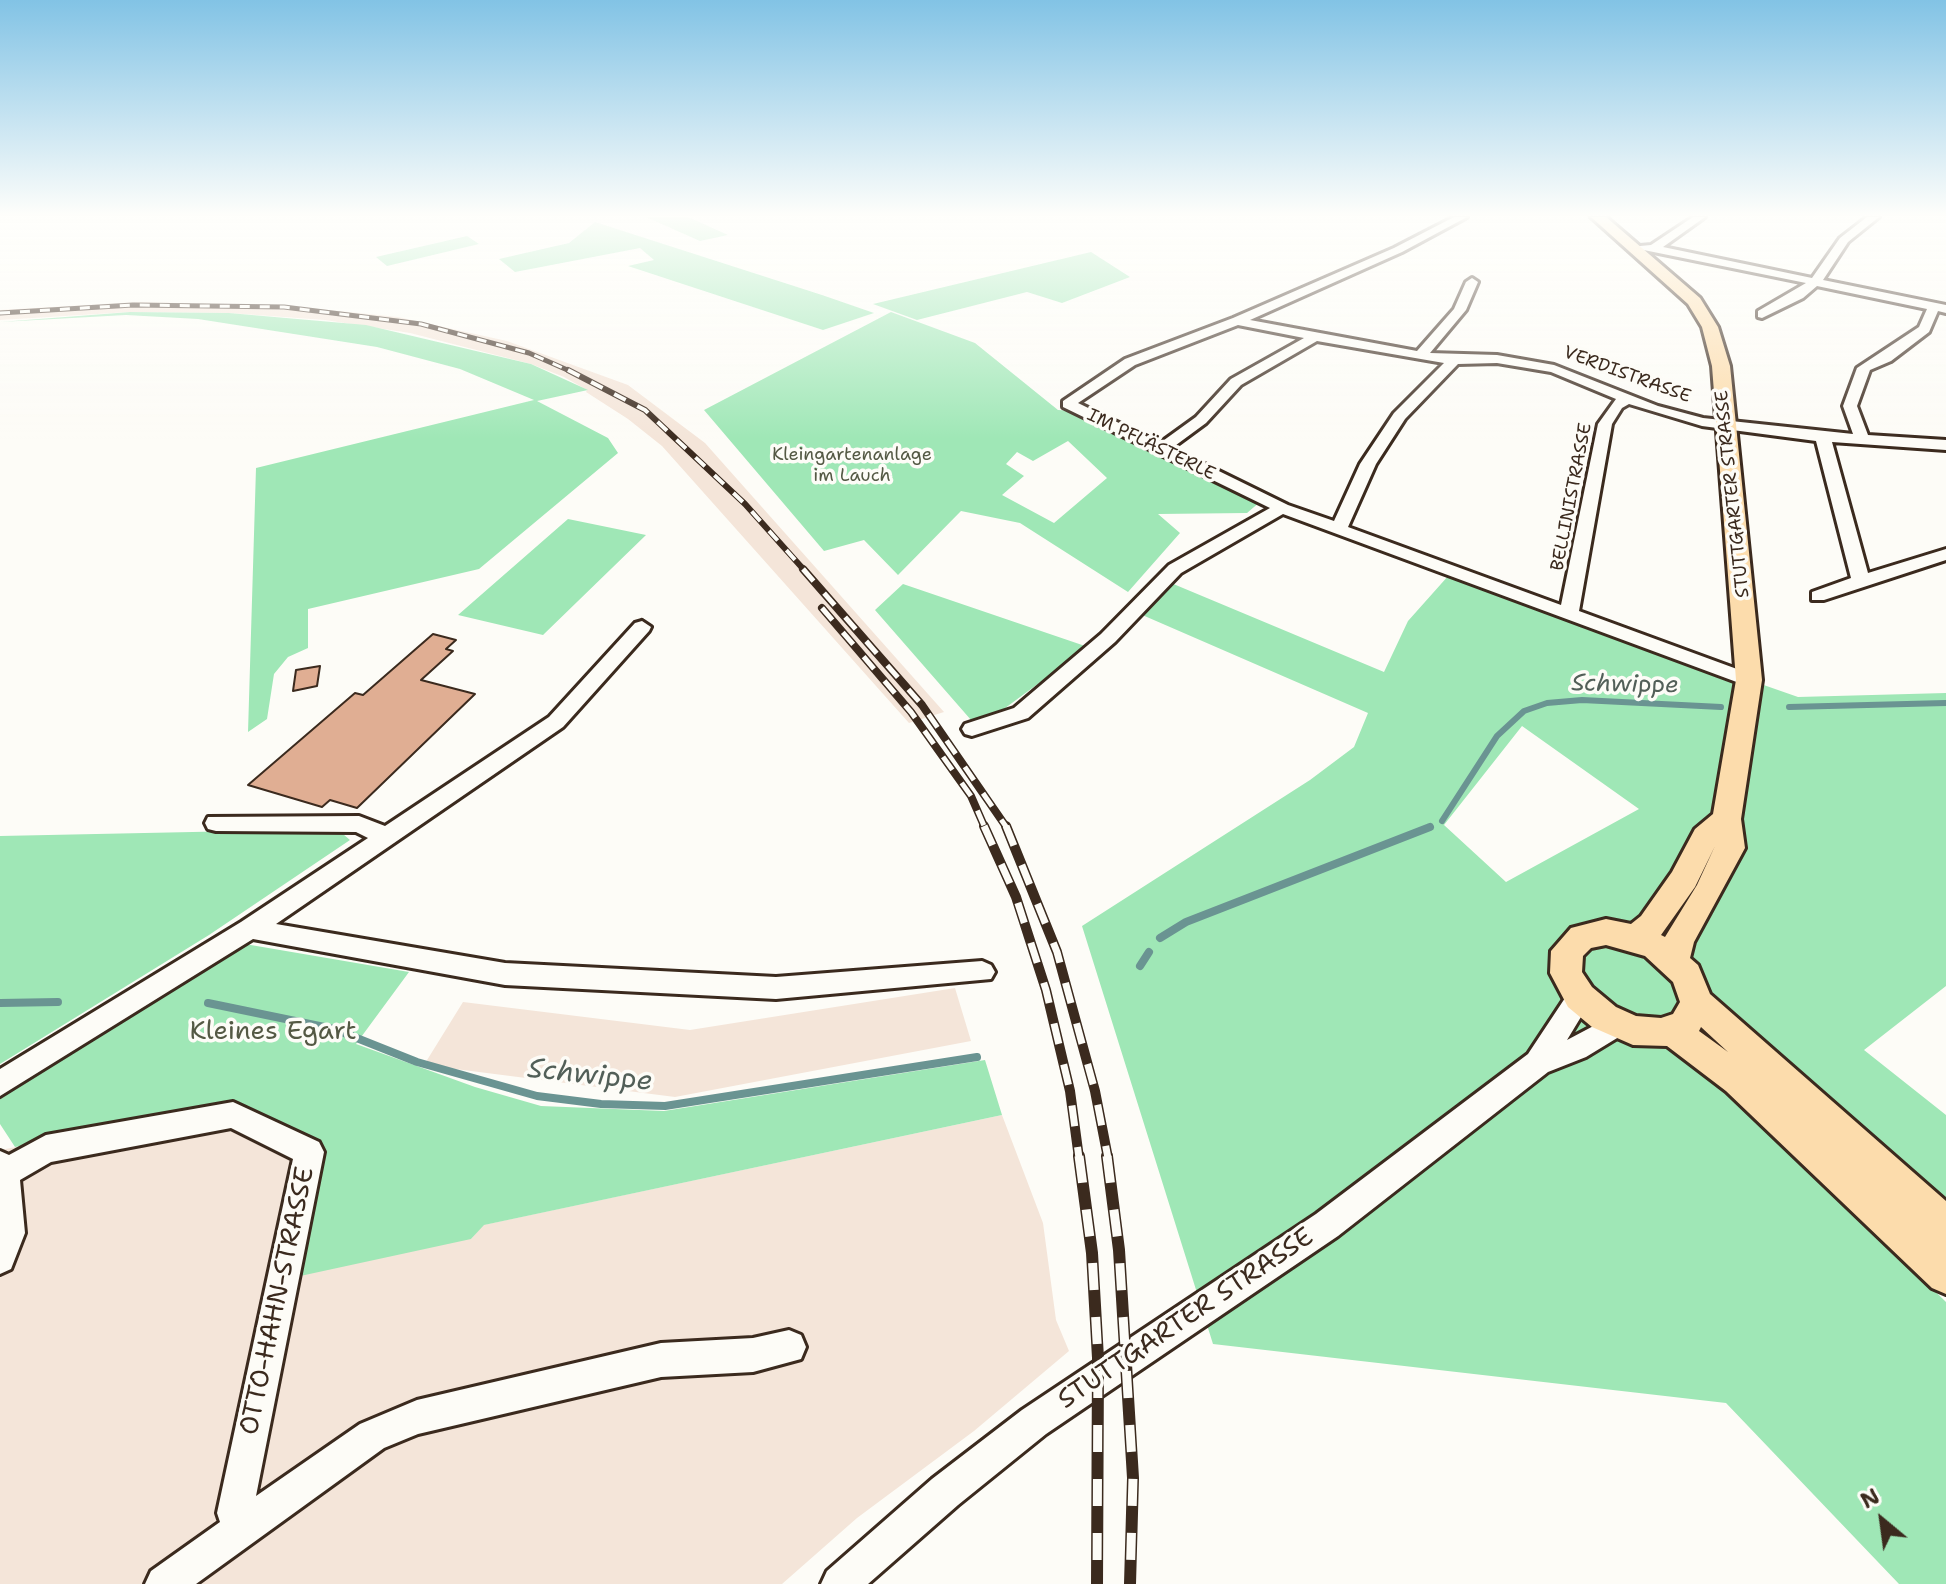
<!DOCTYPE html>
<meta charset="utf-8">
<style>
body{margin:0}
#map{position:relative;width:1946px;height:1584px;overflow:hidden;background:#fdfcf7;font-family:"Shantell Sans",sans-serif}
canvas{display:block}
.north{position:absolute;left:1842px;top:1480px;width:80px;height:80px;-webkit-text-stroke:6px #fdfcf7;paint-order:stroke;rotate:331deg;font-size:22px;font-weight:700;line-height:32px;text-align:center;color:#3b2a1e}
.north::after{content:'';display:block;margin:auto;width:28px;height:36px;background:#3b2a1e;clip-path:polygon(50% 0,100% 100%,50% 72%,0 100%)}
</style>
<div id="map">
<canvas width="1946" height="1584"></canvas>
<div class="north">N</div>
</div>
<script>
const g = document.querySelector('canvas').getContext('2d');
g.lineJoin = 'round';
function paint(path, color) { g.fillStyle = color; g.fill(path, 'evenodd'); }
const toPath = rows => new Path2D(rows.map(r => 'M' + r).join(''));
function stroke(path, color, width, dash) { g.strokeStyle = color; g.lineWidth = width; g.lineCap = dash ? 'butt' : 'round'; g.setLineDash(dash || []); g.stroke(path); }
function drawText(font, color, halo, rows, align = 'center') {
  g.font = font + ' "Shantell Sans",sans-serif'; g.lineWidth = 7; g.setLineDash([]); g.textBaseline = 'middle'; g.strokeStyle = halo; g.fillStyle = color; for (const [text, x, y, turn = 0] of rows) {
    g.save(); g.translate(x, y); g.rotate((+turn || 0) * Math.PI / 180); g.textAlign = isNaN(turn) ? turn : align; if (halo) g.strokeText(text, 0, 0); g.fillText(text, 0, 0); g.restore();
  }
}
const built = toPath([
 [140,302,289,306,398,317,507,341,628,385,705,443,944,712,909,723,662,446,628,419,586,392,587,390,564,377,531,364,410,333,325,320,229,313,130,312,0,320,0,310],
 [955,988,971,1041,675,1097,424,1065,463,1002,690,1030],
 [237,1106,471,1239,483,1225,1002,1115,1043,1223,1056,1320,1069,1351,974,1431,857,1518,782,1584,0,1584,0,1150]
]);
const green = toPath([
 [646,217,688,217,728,235,700,241],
 [595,222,822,295,874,313,823,330,628,266,654,260,640,248,515,272,499,259,569,243],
 [467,236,479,244,387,266,376,257],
 [1091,252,1130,277,1062,303,1027,292,917,320,873,304],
 [130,312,229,313,366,325,531,364,588,390,537,401,608,438,618,453,479,569,308,609,308,648,288,657,274,674,267,719,248,732,256,468,534,400,460,369,377,347,198,319,126,315,0,322],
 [891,312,975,343,1058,410,1076,411,1261,501,1247,513,1158,514,1180,533,1128,592,1020,523,961,511,898,575,864,540,824,551,704,410],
 [1068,441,1107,478,1054,523,1002,495,1024,476,1006,464,1017,452,1033,461],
 [568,519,646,535,543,635,458,615],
 [1449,575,1798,697,1946,693,1946,986,1864,1050,1946,1115,1946,1198,1795,1076,1737,1023,1690,1063,1723,1083,1946,1302,1946,1584,1899,1584,1726,1403,1213,1344,1082,926,1310,780,1354,747,1368,713,1140,614,1171,583,1384,672,1408,621],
 [1522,726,1639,809,1506,882,1444,825],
 [903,584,1088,647,978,728,875,610],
 [337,829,350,840,209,935,0,1064,0,836],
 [239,943,409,972,356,1044,475,1087,541,1106,664,1111,985,1060,1002,1115,484,1225,471,1239,291,1278,318,1145,237,1106,15,1147,0,1124,0,1099]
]);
const streamFar1 = toPath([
 [1789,707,1946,703],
 [1442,821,1497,736,1524,711,1547,703,1582,700,1721,707]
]);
const stream = toPath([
 [1160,938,1186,922,1430,827],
 [1140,966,1149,952],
 [0,1003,58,1002],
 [208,1003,334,1029,417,1062,537,1096,601,1104,665,1106,977,1057]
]);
const building = toPath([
 [433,634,456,640,446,649,453,651,421,680,475,694,357,808,330,800,322,807,248,785,355,693,363,695,433,634],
 [320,666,317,686,293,691,296,670,320,666]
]);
const minor = toPath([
 [1454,217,1467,217,1402,252,1250,320,1417,351,1454,309,1466,282,1472,278,1478,282,1466,310,1430,353,1497,355,1554,365,1658,406,1703,418,1853,434,1843,406,1857,368,1919,327,1927,309,1817,286,1803,298,1762,318,1758,317,1758,311,1806,283,1629,247,1651,245,1693,217,1705,217,1663,247,1812,278,1840,238,1867,217,1879,217,1848,242,1823,280,1946,305,1946,313,1938,311,1929,332,1891,361,1870,370,1857,406,1868,435,1946,440,1946,450,1832,442,1868,573,1946,549,1946,560,1824,600,1812,600,1812,592,1851,578,1816,441,1702,426,1629,404,1622,408,1612,424,1579,611,1756,676,1759,680,1756,684,1742,684,1283,514,1181,573,1115,642,1028,718,972,736,965,734,962,729,965,724,1014,708,1101,634,1169,565,1270,508,1063,407,1063,401,1125,359,1233,318,1394,248,1454,217],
 [1238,325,1304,338,1231,379,1196,417,1160,443,1078,403,1135,365,1238,325],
 [1317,341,1444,363,1394,413,1360,464,1334,521,1288,505,1172,448,1206,423,1241,385,1317,341],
 [1497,363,1551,372,1616,399,1598,424,1561,605,1348,527,1376,464,1405,419,1458,364,1497,363],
 [642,621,651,627,649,631,563,727,276,924,505,963,776,977,982,961,991,965,995,972,991,979,776,999,505,985,253,939,0,1096,0,1069,241,922,368,838,356,832,216,831,208,829,205,823,208,817,359,816,385,826,549,717,635,623,642,621],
 [1580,986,1589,989,1593,997,1567,1040,1618,1013,1627,1016,1631,1024,1627,1032,1586,1057,1548,1072,1338,1236,1046,1434,958,1505,868,1584,821,1584,827,1571,932,1479,1022,1410,1316,1214,1528,1054,1571,989,1580,986],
 [233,1102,319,1142,324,1152,256,1496,360,1424,417,1400,661,1343,753,1338,789,1330,801,1335,806,1347,801,1359,753,1372,661,1377,418,1434,384,1448,196,1584,145,1584,151,1571,220,1522,217,1513,293,1159,231,1128,51,1162,20,1180,25,1233,11,1269,0,1274,0,1151,9,1155,46,1135,233,1102]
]);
const major = toPath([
 [1591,217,1606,217,1700,298,1718,327,1730,366,1762,680,1741,819,1745,848,1694,942,1690,958,1698,965,1710,994,1946,1201,1946,1294,1932,1288,1726,1091,1667,1046,1633,1045,1592,1027,1568,1007,1550,973,1551,951,1571,928,1606,919,1631,924,1641,916,1672,872,1695,829,1713,814,1736,680,1712,366,1702,327,1688,304,1591,217],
 [1715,846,1697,885,1665,937,1661,935,1695,887,1715,846],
 [1606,945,1645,956,1673,982,1680,1002,1673,1014,1661,1018,1636,1016,1616,1007,1592,987,1582,972,1583,956,1591,948,1606,945],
 [1701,1027,1728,1052,1699,1031,1701,1027]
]);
const railFar4 = toPath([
 [0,313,133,305,284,307,421,324,529,353,572,372]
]);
const railFar3 = toPath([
 [568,370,645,410,745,504,805,571]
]);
const railFar2 = toPath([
 [803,569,922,705,1007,828],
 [822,608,911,712,971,796,985,828]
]);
const railFar1 = toPath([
 [984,826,1016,897,1046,990,1070,1091,1079,1158],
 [1006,826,1057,952,1095,1091,1108,1158]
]);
const rail = toPath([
 [1079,1156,1092,1253,1098,1358,1097,1584],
 [1107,1156,1119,1250,1133,1478,1130,1584]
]);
const farStreetnames = [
 ["VERDISTRASSE",1627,375,20],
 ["IM PFLÄSTERLE",1151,445,26],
 ["STUTTGARTER STRASSE",1733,494,-96],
 ["BELLINISTRASSE",1572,497,-79]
];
const farParknames = [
 ["Kleingartenanlage",852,455],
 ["im Lauch",852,476]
];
const waterNames = [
 ["Schwippe",1625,685,1]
];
const nearParknames = [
 ["Kleines Egart",273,1032]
];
const nearStreetnames = [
 ["OTTO-HAHN-STRASSE",278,1301,-78],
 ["STUTTGARTER STRASSE",1186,1319,-34]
];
const nearWaternames = [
 ["Schwippe",590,1076,6]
];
paint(built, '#f4e5d9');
paint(green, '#9fe7b6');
stroke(streamFar1, '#6a9492', 6);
stroke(stream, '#6a9492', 8);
paint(building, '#e0ae93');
stroke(building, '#3b2a1e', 2);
stroke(minor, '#3b2a1e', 6);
stroke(major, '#3b2a1e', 6);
paint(minor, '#fdfcf7');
paint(major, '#fcdcac');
stroke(railFar4, '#3b2a1e', 5);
stroke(railFar3, '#3b2a1e', 6);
stroke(railFar2, '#3b2a1e', 8);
stroke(railFar1, '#3b2a1e', 10);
stroke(rail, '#3b2a1e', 12);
stroke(railFar4, '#fdfcf7', 3, [10]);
stroke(railFar3, '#fdfcf7', 4, [13]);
stroke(railFar2, '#fdfcf7', 5, [16]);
stroke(railFar1, '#fdfcf7', 7, [21]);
stroke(rail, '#fdfcf7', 9, [27]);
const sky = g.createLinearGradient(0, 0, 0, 439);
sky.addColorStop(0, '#82c3e5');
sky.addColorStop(0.49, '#fefefb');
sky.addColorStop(1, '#fefefb00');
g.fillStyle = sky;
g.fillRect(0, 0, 1946, 439);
drawText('18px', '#3b2a1e', '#fdfcf7', farStreetnames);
drawText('18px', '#545944', '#fdfcf7', farParknames);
drawText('italic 24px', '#525f58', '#fdfcf7', waterNames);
drawText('26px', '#545944', '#fdfcf7', nearParknames);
drawText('26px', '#3b2a1e', '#fdfcf7', nearStreetnames);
drawText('italic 28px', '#525f58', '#fdfcf7', nearWaternames);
</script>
